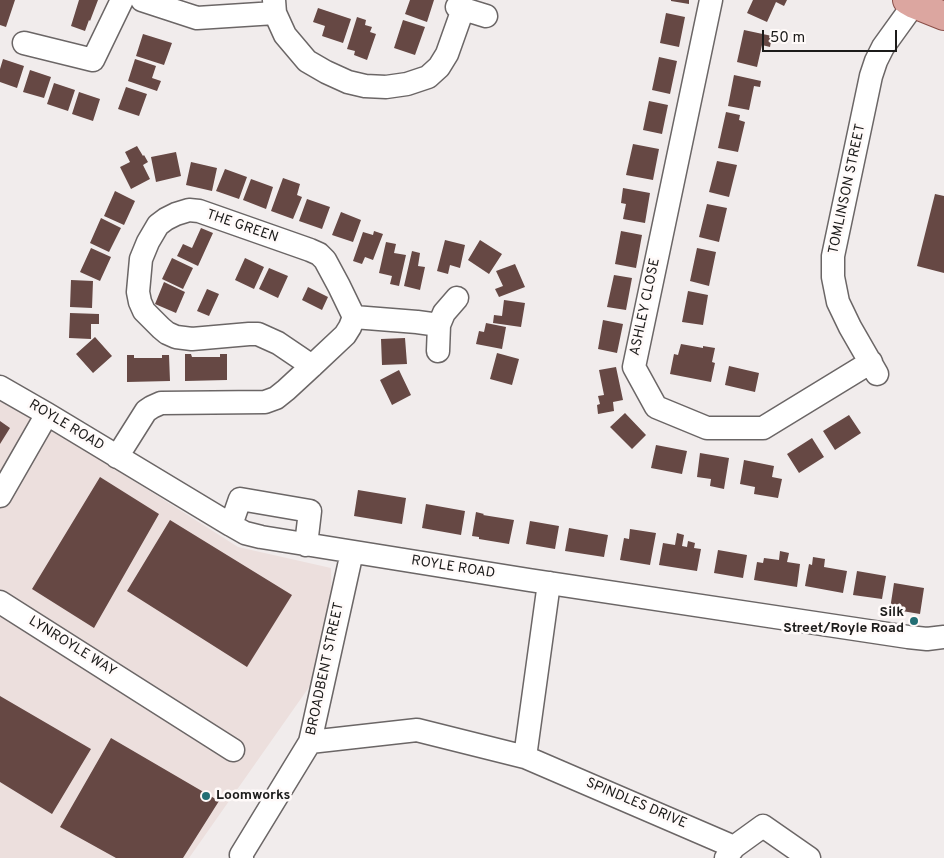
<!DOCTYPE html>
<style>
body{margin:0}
#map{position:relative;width:944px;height:858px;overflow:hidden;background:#f1ecec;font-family:Overpass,sans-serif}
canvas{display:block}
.scale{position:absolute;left:762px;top:30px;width:135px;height:22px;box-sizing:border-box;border:2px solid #1c1b1a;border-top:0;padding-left:6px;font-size:15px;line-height:18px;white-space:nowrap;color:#1c1b1a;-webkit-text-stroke:4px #fffaf9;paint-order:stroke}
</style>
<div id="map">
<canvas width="944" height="858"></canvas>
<div class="scale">50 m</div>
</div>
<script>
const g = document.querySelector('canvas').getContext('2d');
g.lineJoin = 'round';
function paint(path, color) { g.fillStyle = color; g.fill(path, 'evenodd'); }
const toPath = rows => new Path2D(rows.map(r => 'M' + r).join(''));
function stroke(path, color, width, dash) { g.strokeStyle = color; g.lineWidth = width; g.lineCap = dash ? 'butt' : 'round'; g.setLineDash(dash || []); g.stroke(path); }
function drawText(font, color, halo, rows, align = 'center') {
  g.font = font + ' Overpass,sans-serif'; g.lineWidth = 5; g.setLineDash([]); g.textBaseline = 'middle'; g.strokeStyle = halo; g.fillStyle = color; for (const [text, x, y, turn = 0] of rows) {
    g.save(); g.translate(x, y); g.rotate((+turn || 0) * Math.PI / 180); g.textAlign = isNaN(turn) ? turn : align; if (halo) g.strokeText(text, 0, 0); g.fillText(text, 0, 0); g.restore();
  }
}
const built = toPath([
 [0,396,238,547,331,568,333,653,189,858,0,858]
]);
const building = toPath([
 [0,0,15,0,6,27,0,25],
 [79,0,98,0,90,21,89,20,85,31,71,26],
 [410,0,434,0,427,22,405,14],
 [671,0,689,0,689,4,671,1],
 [753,0,787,0,784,6,776,2,767,22,747,13],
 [318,8,351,19,343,43,322,36,325,26,313,22],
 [666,13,685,17,679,47,660,43],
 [357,17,366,20,365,25,372,27,370,32,376,34,367,60,354,55,355,51,347,49],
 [403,20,425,27,415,55,394,48],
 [744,30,772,36,770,47,762,45,757,67,737,62],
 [143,34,172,43,164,65,136,56],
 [659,57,677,61,670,94,652,90],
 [3,59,24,66,17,88,0,82,0,69],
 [135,59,156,66,152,78,161,81,157,91,128,81],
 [30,70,51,77,44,98,23,92],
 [734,75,761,81,760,87,754,86,749,110,728,106],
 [54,83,75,90,68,111,47,104],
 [126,87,147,94,139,116,118,109],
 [79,92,100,99,93,121,72,114],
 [649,101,668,105,662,134,643,130],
 [726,112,740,115,739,120,745,122,738,152,718,148],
 [633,144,659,149,653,180,626,175],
 [137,146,143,156,144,155,148,162,143,165,150,179,131,189,120,167,130,162,125,152],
 [176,152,181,176,156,182,151,157],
 [717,161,737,165,729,197,709,192],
 [191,162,217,168,212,191,186,185],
 [225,169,247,177,239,199,216,191],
 [283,178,300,184,297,195,302,197,293,219,271,211],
 [251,179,273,187,266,209,243,200],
 [623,188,650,193,645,223,623,219,626,204,621,203],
 [115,191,135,201,124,225,104,216],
 [935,194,944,196,944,273,917,266],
 [307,199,330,207,322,229,299,221],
 [707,204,727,208,719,242,699,237],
 [341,212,361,220,353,242,332,235],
 [101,218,121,228,109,252,90,243],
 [201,228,213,233,198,266,177,256,183,244,192,248],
 [374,231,383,234,373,260,365,257,362,264,353,261,363,232,373,235],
 [621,231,642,235,636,268,615,264],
 [445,240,465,245,460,268,450,265,448,274,437,271],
 [480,240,502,254,489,274,468,260],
 [386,242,396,244,394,253,406,255,399,286,390,284,392,276,379,273],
 [91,248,111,257,100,281,80,272],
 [697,248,716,252,709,286,690,281],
 [412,251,420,253,418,266,425,267,420,290,404,286],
 [172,258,193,268,183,289,162,279],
 [245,258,264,267,254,289,235,280],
 [515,264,525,287,499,297,495,289,503,286,496,271],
 [269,268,288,276,278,298,259,289],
 [614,275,632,278,626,310,607,307],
 [71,280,93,281,92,308,70,307],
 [164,282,185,292,176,313,155,304],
 [308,287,328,297,322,310,302,300],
 [207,289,219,294,209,316,197,311],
 [688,291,708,295,703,325,682,322],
 [504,300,525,303,521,327,493,323,494,315,502,316],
 [70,313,99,314,99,324,91,324,91,339,69,338],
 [603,320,623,324,617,353,598,349],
 [486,323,506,327,502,349,476,344,479,331,484,332],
 [95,337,112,356,93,373,76,354],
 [405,338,407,364,382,365,381,339],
 [681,344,703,348,703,346,715,348,712,362,715,363,711,382,670,374,674,354,678,355],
 [497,353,519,359,512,385,490,379],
 [185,354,191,354,192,357,220,357,220,354,227,354,227,380,185,381],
 [127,355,134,355,134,358,162,358,162,355,169,355,170,381,127,382],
 [729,366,759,373,755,392,725,385],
 [616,367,623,400,613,402,614,411,598,414,597,405,600,404,598,396,604,395,599,370],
 [399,370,411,395,392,405,380,380],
 [625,413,646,435,632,449,610,427],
 [849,415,861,433,835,450,823,431],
 [0,421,10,428,0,444],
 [812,438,824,457,799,473,787,454],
 [656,445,687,451,682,474,651,468],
 [700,453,729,458,724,489,710,486,711,479,697,477],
 [744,460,774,466,772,477,782,479,778,498,754,494,755,487,740,484],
 [100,477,159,514,94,628,32,589],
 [358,490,406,498,402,524,354,516],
 [426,504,465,511,461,535,422,528],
 [476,512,484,514,483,515,514,520,509,544,479,539,479,537,472,536],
 [170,520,292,595,247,667,127,591],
 [530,521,559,526,555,549,526,544],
 [569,528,608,535,604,557,565,551],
 [630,529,656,533,650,565,620,560,624,538,629,539],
 [677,533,684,535,682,546,687,547,688,541,695,543,694,548,701,549,697,571,659,565,663,543,675,545],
 [718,550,747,555,743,578,714,573],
 [780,551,789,553,787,562,800,564,797,587,754,580,757,562,763,563,764,558,779,560],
 [813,557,825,559,824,567,847,571,843,593,805,586,809,564,812,565],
 [857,571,886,576,882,599,853,595],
 [894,583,924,588,920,614,890,609],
 [0,696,91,749,52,814,0,782],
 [111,738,219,801,183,858,116,858,60,827]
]);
const minor = toPath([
 [142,0,197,18,275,13],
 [274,0,275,13,285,35,307,61,326,72,348,82,365,86,386,87,407,84,428,77,439,67,447,54,463,9],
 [711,0,634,367,656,407,707,428,763,428,871,362],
 [457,7,486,16],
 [24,43,93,60,122,0],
 [354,317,417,322,439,325],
 [438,351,439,325,444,313,457,298],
 [877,374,850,327,838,302,833,277,833,256,871,76,876,61,883,47,914,4],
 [0,387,47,414,231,525,245,533,261,537,529,580,908,637,927,639,944,637],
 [117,457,146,411,152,407,161,403,265,402,276,398,286,390,312,366,345,335,350,327,354,317,339,286,325,260,319,254,310,250,199,211,189,210,176,214,166,219,158,225,148,242,141,259,138,292,140,302,144,311,161,328,167,333,176,337,192,339,249,334,258,334,278,343,312,366],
 [0,496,47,414],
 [231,525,240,499,310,511,306,545],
 [0,602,233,750],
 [310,742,417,730,525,757,549,583],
 [525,757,734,847,726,858],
 [734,847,763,826,809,858],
 [242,858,241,855,310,742,352,552]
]);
const major = toPath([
 [907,0,914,4,944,16]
]);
const markers = [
 [914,621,5,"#236e74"],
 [206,796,5,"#236e74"]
];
const streetNames = [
 ["TOMLINSON STREET",848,189,-78],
 ["THE GREEN",242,227,19],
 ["ASHLEY CLOSE",646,307,-78],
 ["ROYLE ROAD",66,426,31],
 ["ROYLE ROAD",453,568,9],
 ["LYNROYLE WAY",72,647,32],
 ["BROADBENT STREET",326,669,-78],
 ["SPINDLES DRIVE",636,804,23]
];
const poiNames = [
 ["Silk",904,613],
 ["Street/Royle Road",904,629],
 ["Loomworks",216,796,"left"]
];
paint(built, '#ecdfdd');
paint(building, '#664844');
stroke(minor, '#6b6666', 25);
stroke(major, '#8a4e48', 30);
stroke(minor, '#fff', 22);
stroke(major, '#dca6a0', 28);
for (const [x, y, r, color] of markers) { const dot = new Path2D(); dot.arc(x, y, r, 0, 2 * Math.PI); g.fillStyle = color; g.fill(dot); stroke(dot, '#fffaf9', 2); }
drawText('14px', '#1c1b1a', '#fffaf9', streetNames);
drawText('bold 14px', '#1c1b1a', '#fffaf9', poiNames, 'right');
</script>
